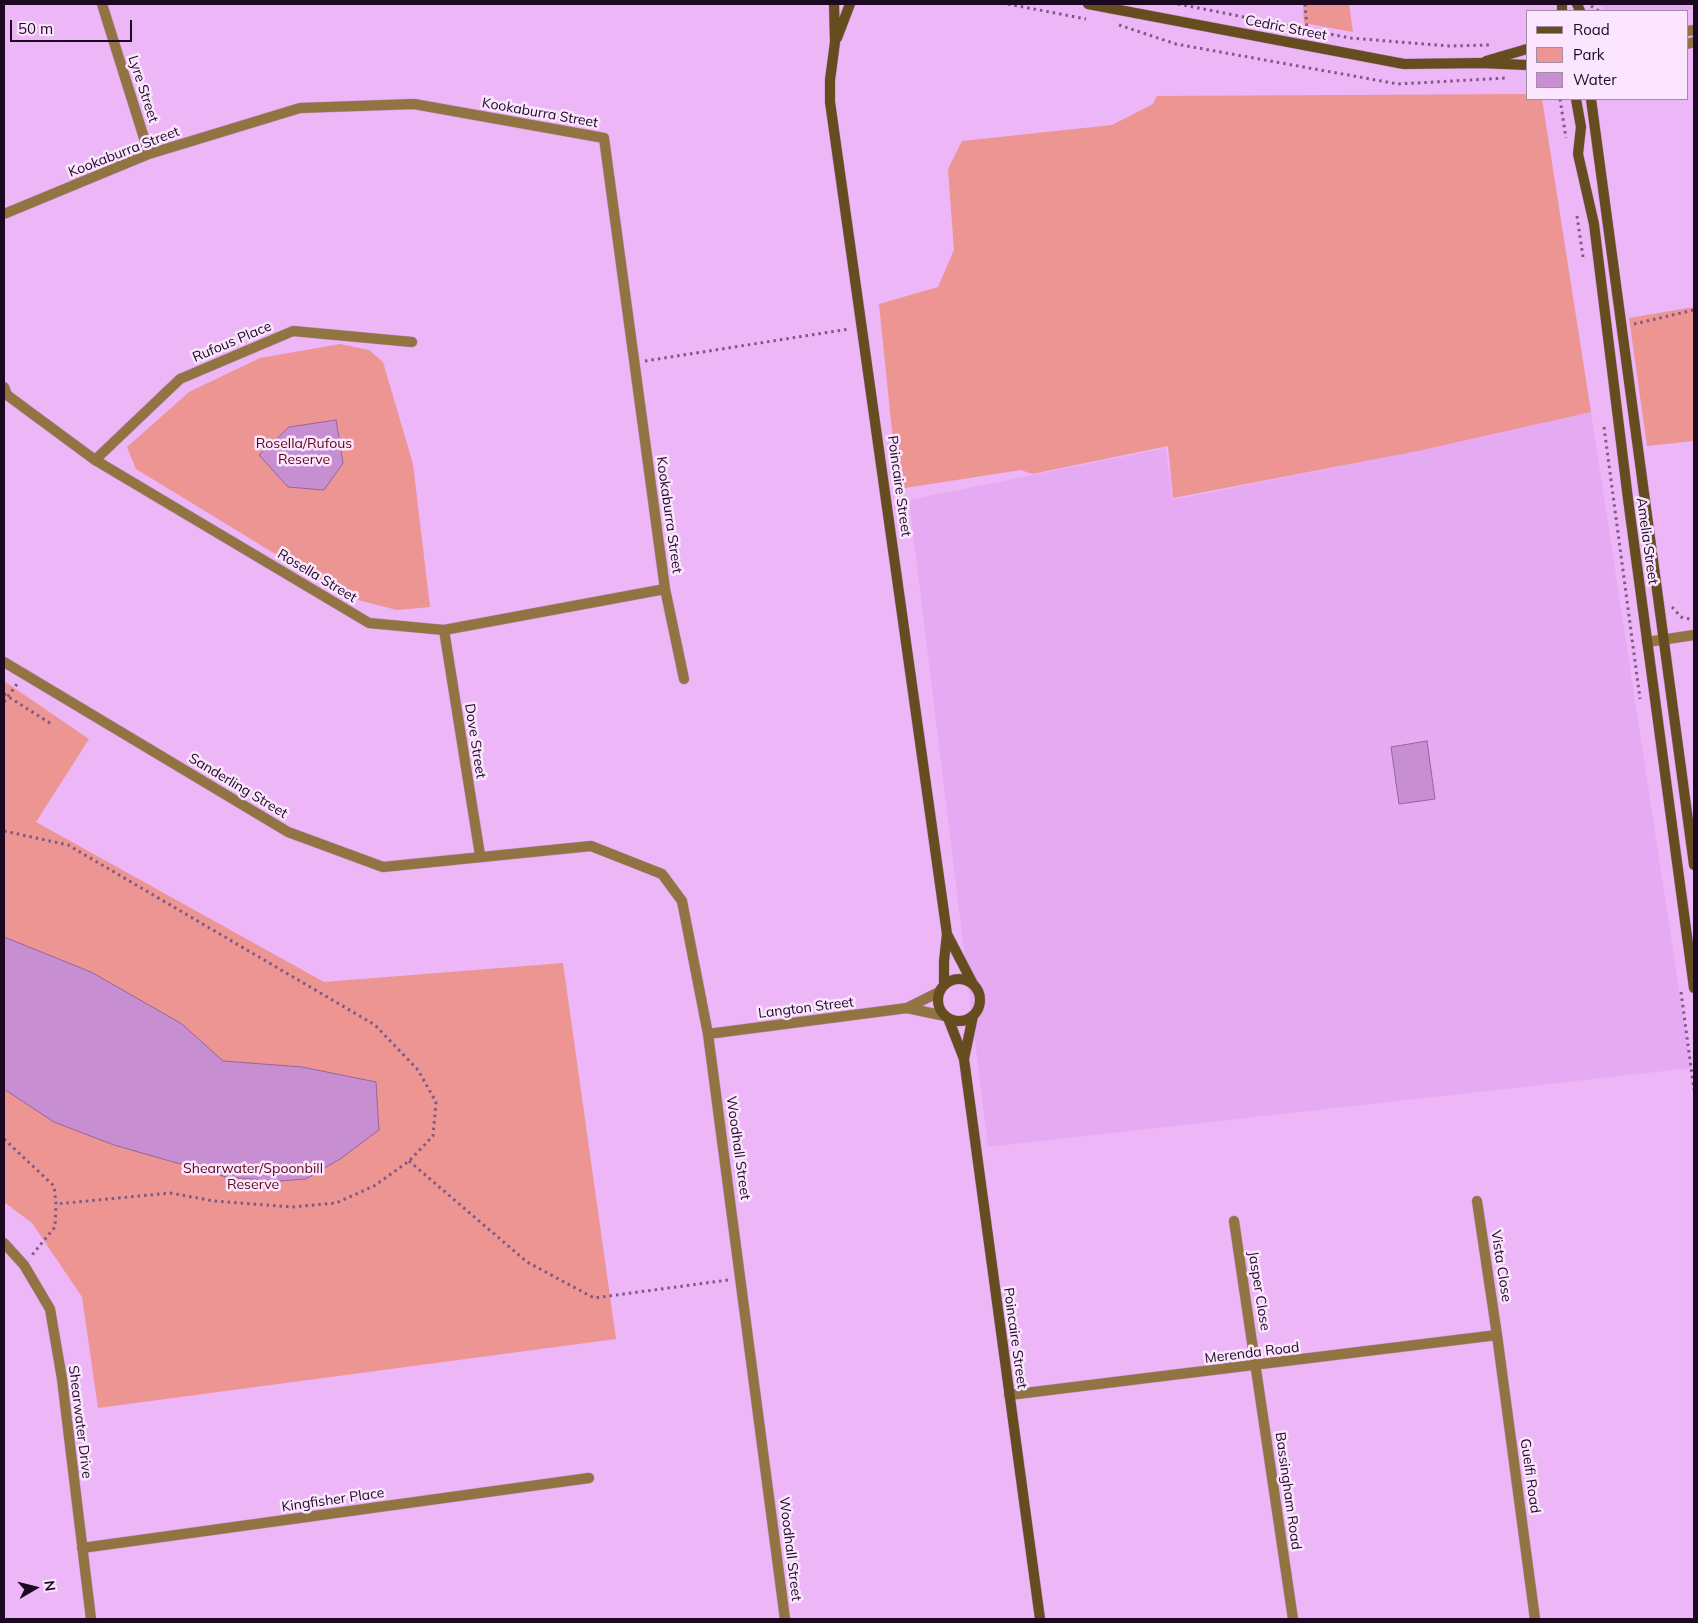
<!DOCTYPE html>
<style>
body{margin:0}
#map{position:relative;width:1698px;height:1623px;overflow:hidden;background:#edb6f7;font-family:Mulish,sans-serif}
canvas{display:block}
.frame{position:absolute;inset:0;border:5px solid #1c0820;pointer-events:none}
.legend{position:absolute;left:1526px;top:10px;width:162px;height:90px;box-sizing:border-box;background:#fbe5ff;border:1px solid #a28da6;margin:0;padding:6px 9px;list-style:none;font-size:15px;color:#1c0820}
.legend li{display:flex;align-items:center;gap:10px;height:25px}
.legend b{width:25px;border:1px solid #a28da6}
.north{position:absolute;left:10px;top:1563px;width:50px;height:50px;-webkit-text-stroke:4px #fbe5ff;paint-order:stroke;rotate:82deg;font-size:14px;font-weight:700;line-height:20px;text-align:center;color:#1c0820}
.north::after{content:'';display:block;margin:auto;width:18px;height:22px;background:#1c0820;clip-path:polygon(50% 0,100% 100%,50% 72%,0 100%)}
.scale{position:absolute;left:10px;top:20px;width:122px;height:22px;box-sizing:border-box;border:2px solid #1c0820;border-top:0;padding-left:6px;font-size:15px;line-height:18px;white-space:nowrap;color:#1c0820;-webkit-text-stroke:4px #fbe5ff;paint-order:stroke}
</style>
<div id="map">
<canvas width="1698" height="1623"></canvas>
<div class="frame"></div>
<ul class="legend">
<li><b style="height:6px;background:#664d1f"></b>Road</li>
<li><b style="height:14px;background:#ec9593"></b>Park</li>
<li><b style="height:14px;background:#c78ed2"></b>Water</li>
</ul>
<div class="north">N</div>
<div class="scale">50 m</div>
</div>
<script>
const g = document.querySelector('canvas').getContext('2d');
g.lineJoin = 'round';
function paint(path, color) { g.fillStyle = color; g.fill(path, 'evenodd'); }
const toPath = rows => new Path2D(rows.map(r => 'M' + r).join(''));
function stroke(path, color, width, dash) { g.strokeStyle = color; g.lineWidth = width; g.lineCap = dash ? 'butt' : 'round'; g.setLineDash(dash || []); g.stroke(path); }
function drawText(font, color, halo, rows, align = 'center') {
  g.font = font + ' Mulish,sans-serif'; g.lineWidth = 5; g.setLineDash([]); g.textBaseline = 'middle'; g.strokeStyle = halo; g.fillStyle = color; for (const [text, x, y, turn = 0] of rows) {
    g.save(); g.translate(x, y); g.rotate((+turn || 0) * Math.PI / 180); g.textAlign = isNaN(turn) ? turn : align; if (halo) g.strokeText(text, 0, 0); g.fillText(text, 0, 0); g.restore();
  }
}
const built = toPath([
 [1598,4,1694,4,1694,9,1680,11,1608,11],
 [1591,412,1691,1068,988,1147,909,500,1166,448,1172,500,1418,451]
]);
const green = toPath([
 [1303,4,1349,4,1353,32,1304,23],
 [1527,94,1527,99,1542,99,1591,412,1418,451,1173,498,1168,446,1032,474,1021,470,898,489,879,304,938,287,954,250,948,169,962,141,1112,125,1153,104,1157,96],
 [1694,307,1694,441,1647,446,1629,318],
 [340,344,369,350,383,362,413,464,430,607,397,610,346,597,136,469,127,447,189,392,260,358],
 [4,681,89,739,36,822,324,982,563,963,616,1339,98,1408,82,1297,32,1223,4,1202]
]);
const water = toPath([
 [336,420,343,463,324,490,288,487,259,455,289,427,336,420],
 [1427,741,1435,799,1399,804,1391,747,1427,741],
 [4,937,91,972,182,1024,223,1061,302,1067,376,1082,379,1130,340,1159,306,1179,279,1181,226,1177,114,1145,54,1122,4,1089,4,937]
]);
const path = toPath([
 [1008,4,1086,19],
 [1178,4,1350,38,1449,46,1489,45],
 [1305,4,1307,30],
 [1591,6,1599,11],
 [1119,25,1176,44,1398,84,1506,78],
 [1560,99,1566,138],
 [1577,216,1583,257],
 [1634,324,1694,310],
 [645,361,849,329],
 [1604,427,1640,699],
 [1672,607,1681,617,1694,620],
 [4,694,53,725],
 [4,702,17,684],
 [4,831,68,845,375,1025,418,1070,436,1102,433,1136,409,1161,374,1186,336,1203,292,1207,214,1201,170,1193,56,1204],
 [1681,992,1694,1090],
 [4,1139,54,1186,56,1204,55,1227,32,1255],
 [409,1161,527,1262,594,1298,728,1280]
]);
const street = toPath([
 [102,4,149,154],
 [1687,31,1694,30],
 [1687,44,1694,42],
 [4,214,149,154,300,108,414,104,604,138,665,589,684,679],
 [4,387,7,395,95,460,369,623,444,630,665,589],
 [95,460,180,379,293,331,412,342],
 [444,630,480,855],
 [1647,642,1694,635],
 [4,662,288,832,383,867,591,846,662,874,682,901,708,1034,785,1619],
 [907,1008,939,992],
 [708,1034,907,1008,945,1016],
 [1477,1201,1497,1335,1535,1619],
 [1234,1221,1293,1619],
 [4,1243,24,1265,50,1309,62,1379,91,1619],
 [1009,1395,1497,1335],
 [82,1548,589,1478]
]);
const secondary = toPath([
 [834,4,835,42,830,80,830,102,947,934,944,961,944,985],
 [1088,4,1404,64,1481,63,1527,65],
 [1577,4,1580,11],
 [1562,11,1562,4],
 [837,38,850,4],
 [1486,61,1527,49],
 [1576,99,1581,127,1578,154,1594,224,1628,499,1694,988],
 [1591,99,1694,865],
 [947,934,973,984],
 '938 1000a21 21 0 1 1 42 0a21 21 0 1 1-42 0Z',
 [948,1018,964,1059,1040,1619],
 [964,1059,973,1016]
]);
const streetNames = [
 ["Cedric Street",1286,28,11],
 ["Lyre Street",143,89,72],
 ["Kookaburra Street",540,113,10],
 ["Kookaburra Street",124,152,-21],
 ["Rufous Place",232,342,-23],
 ["Poincaire Street",899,486,82],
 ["Kookaburra Street",669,515,82],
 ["Amelia Street",1647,541,82],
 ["Rosella Street",317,576,31],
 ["Dove Street",475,741,81],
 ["Sanderling Street",238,786,31],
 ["Langton Street",806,1008,-7],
 ["Woodhall Street",738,1148,82],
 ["Vista Close",1501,1266,81],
 ["Jasper Close",1259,1291,81],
 ["Poincaire Street",1015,1338,82],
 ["Merenda Road",1252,1353,-7],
 ["Shearwater Drive",80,1422,83],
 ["Guelfi Road",1530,1476,82],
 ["Bassingham Road",1288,1491,82],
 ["Kingfisher Place",333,1500,-8],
 ["Woodhall Street",790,1549,83]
];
const parkNames = [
 ["Rosella/Rufous",304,444],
 ["Reserve",304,460],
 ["Shearwater/Spoonbill",253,1169],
 ["Reserve",253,1185]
];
paint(built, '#e5aaf1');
paint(green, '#ec9593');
paint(water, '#c78ed2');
stroke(water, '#94669d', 1);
stroke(street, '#c797d0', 11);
stroke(secondary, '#c797d0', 11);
stroke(path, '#7d5984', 3, [2.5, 4]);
stroke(street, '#917441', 10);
stroke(secondary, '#664d1f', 10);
drawText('14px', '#1c0820', '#fbe5ff', streetNames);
drawText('14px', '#5b0513', '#fbe5ff', parkNames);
</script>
